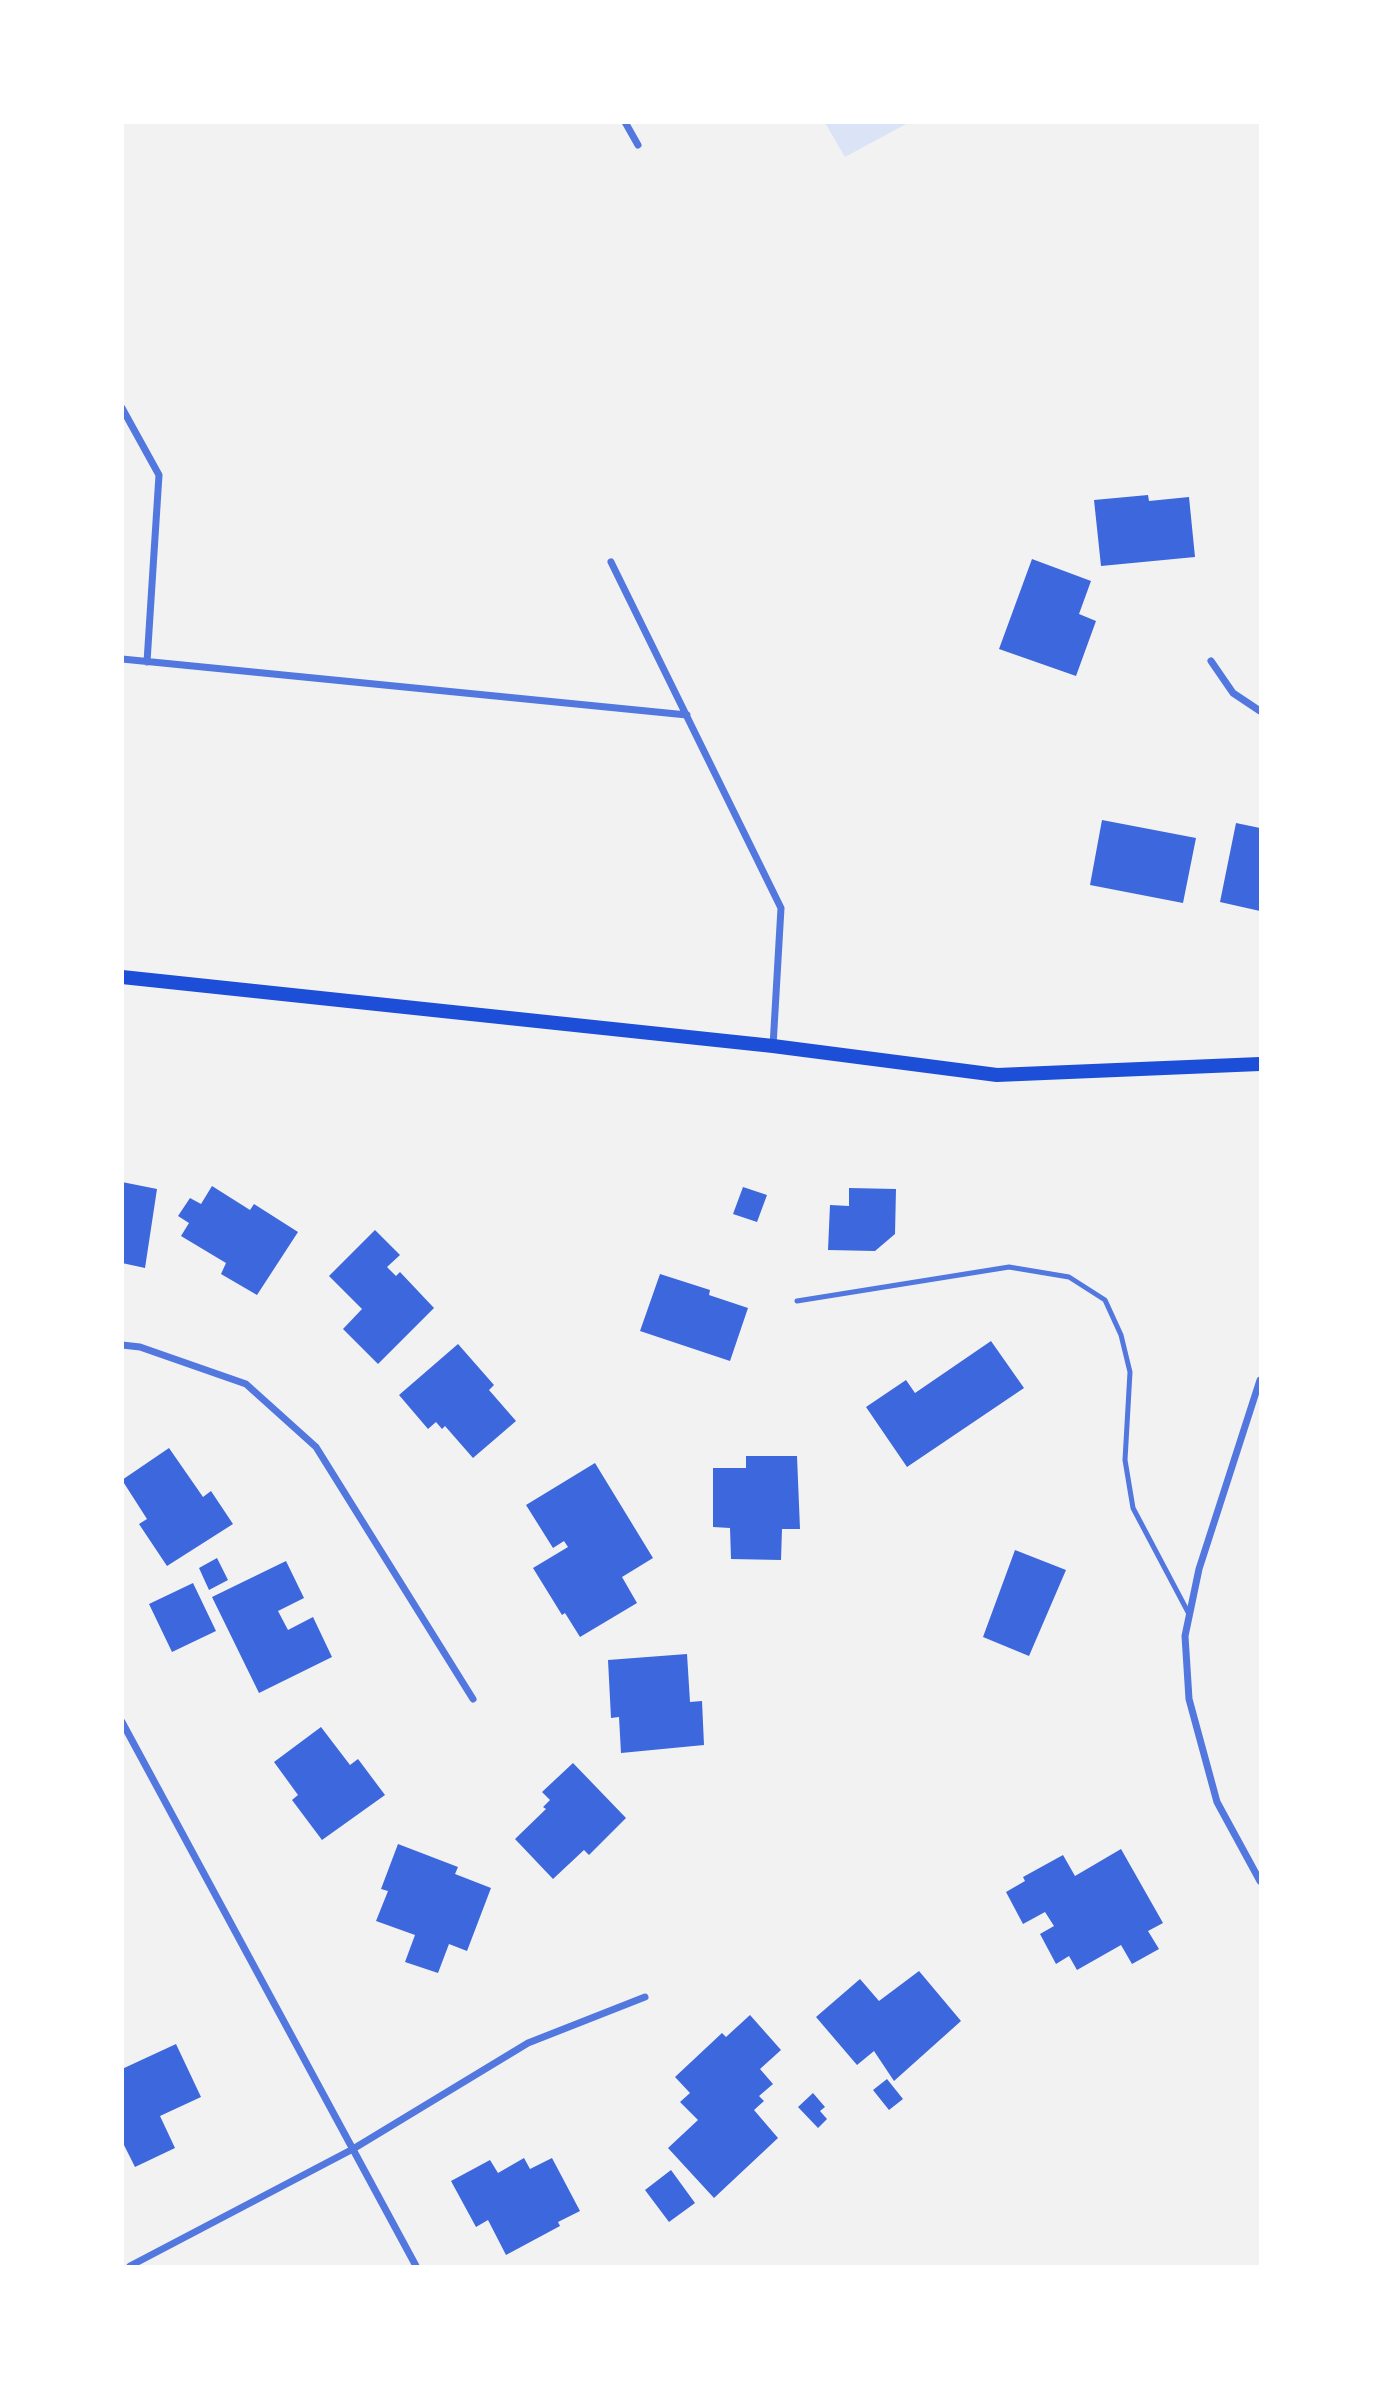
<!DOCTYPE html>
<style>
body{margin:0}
#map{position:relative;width:1383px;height:2389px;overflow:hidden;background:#f2f2f2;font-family:Jost,sans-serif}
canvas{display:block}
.frame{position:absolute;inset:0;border:124px solid #fff;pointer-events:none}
</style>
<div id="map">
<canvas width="1383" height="2389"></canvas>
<div class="frame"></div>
</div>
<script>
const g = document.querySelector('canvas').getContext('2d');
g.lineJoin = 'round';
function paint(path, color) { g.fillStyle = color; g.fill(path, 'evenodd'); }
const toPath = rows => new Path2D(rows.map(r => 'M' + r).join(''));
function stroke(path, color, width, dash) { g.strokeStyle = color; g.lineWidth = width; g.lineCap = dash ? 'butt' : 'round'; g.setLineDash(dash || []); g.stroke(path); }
const green = toPath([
 [825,123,908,123,845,157]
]);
const building = toPath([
 [1148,495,1149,501,1189,497,1195,557,1101,566,1094,500],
 [1032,559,1091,581,1079,614,1096,621,1076,676,999,649],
 [1102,820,1196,838,1183,903,1090,885],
 [1236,823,1260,828,1260,911,1220,902],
 [122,1182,157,1189,145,1268,122,1263],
 [212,1186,250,1210,254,1204,298,1232,257,1295,221,1274,226,1263,181,1236,189,1223,178,1216,190,1198,201,1204],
 [743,1187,767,1195,757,1222,733,1214],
 [849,1188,896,1189,895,1234,875,1251,828,1250,830,1205,849,1206],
 [375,1230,400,1255,387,1267,396,1276,400,1272,434,1308,378,1364,343,1329,362,1309,329,1276],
 [660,1274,710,1290,709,1295,748,1308,730,1361,640,1331],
 [991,1341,1024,1388,907,1467,866,1407,906,1380,915,1393],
 [458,1344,494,1385,489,1390,516,1421,473,1458,445,1426,442,1429,436,1422,428,1429,399,1395],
 [169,1448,203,1497,211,1491,233,1524,167,1566,139,1524,147,1519,122,1480],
 [746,1456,797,1456,800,1529,782,1529,781,1560,731,1559,730,1528,713,1527,713,1468,746,1468],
 [595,1463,653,1558,622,1577,637,1603,580,1637,565,1613,562,1615,533,1568,568,1547,564,1541,553,1548,526,1505],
 [1015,1550,1066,1570,1029,1656,983,1637],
 [217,1558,228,1580,209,1590,199,1568],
 [286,1561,304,1598,278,1611,288,1630,313,1617,332,1657,259,1693,212,1597],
 [193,1583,216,1631,172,1652,149,1604],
 [687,1654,690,1702,702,1701,704,1745,621,1753,619,1717,611,1718,608,1660],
 [321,1727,350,1765,358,1759,385,1795,322,1840,292,1800,298,1795,274,1762],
 [573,1763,626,1818,589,1855,584,1850,553,1879,515,1839,546,1809,543,1807,550,1800,542,1792],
 [398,1844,458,1867,455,1874,491,1888,467,1951,449,1944,438,1973,405,1962,415,1935,376,1921,388,1891,381,1889],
 [1121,1849,1163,1923,1148,1931,1159,1949,1132,1964,1121,1945,1077,1970,1069,1956,1056,1964,1040,1934,1054,1926,1045,1912,1023,1924,1006,1892,1025,1881,1023,1877,1063,1855,1075,1876],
 [919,1971,961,2021,894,2081,874,2051,857,2065,816,2017,860,1979,879,2001],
 [750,2015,781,2050,760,2069,773,2084,759,2096,764,2101,754,2110,778,2138,714,2198,668,2148,698,2120,680,2102,690,2093,675,2077,722,2033,726,2037],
 [176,2044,201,2097,160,2116,175,2148,135,2167,122,2141,122,2069],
 [887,2079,903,2099,889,2110,873,2090],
 [813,2093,825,2107,820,2111,827,2119,818,2128,798,2107],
 [524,2158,530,2169,552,2158,580,2211,558,2222,560,2226,506,2255,488,2220,476,2227,451,2181,490,2160,498,2173],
 [671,2170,695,2203,669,2222,645,2190]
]);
const service = toPath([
 [797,1301,1009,1267,1069,1277,1105,1300,1121,1335,1130,1372,1125,1460,1133,1508,1189,1614]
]);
const minor = toPath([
 [625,122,638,145],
 [122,408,159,475,147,662],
 [611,562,781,908,773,1046],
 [122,659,687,715],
 [1211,661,1233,693,1260,711],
 [122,1345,140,1347,246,1384,316,1447,473,1699],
 [1260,1380,1199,1569,1185,1636,1189,1699,1217,1802,1260,1881],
 [122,1722,416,2266],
 [130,2266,353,2149,528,2043,645,1997]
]);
const secondary = toPath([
 [122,977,773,1046,997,1075,1260,1064]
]);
paint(green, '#dbe4f7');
paint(building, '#3d67dc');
stroke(service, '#5277de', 5);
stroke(minor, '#5277de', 7);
stroke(secondary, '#1d4ed8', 14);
</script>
